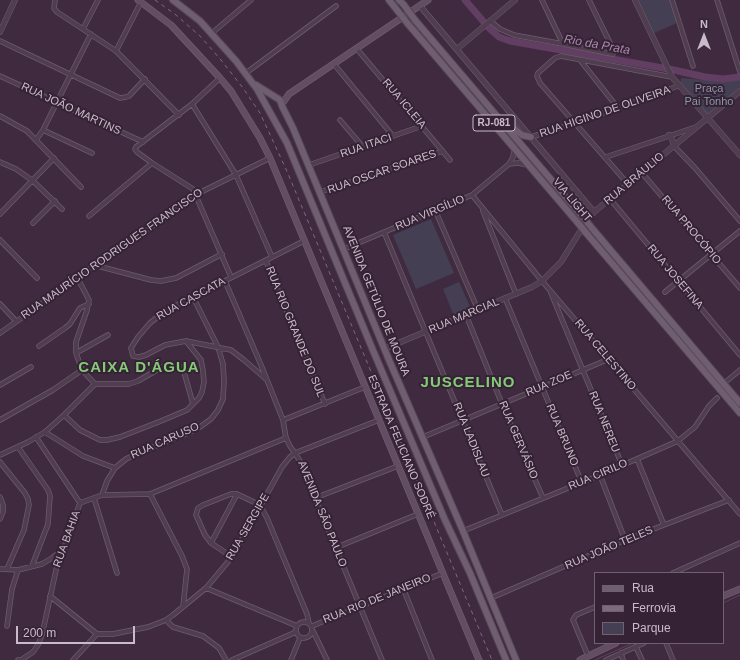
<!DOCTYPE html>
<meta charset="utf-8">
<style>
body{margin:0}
#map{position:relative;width:740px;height:660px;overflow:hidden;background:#3f2a40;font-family:Arial,sans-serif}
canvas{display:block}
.legend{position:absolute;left:594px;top:572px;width:130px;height:72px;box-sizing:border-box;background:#352335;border:1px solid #716071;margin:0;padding:5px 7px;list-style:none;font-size:12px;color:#cabbca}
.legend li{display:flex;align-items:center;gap:8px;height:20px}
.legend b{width:20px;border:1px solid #716071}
.north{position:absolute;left:684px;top:16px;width:40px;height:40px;-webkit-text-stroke:3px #352335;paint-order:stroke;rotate:0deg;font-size:11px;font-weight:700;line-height:16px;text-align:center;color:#cabbca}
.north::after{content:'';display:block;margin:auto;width:14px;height:18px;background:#cabbca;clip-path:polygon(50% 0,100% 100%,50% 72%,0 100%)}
.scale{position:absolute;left:16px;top:626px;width:119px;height:18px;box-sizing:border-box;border:2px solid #cabbca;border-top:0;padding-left:5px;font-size:12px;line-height:14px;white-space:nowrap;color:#cabbca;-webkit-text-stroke:3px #352335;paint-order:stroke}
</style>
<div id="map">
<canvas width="740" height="660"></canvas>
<ul class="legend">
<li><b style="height:5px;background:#6f5d70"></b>Rua</li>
<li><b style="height:5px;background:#7e6a7e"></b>Ferrovia</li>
<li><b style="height:11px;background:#453f54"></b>Parque</li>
</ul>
<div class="north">N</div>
<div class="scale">200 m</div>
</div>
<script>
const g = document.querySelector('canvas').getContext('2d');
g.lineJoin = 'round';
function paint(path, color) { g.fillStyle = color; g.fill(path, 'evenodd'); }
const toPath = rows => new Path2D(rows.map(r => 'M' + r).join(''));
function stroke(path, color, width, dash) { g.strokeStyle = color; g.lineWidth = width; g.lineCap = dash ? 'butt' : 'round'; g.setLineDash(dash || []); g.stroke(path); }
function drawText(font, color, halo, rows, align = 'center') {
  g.font = font + ' Arial,sans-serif'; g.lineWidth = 4; g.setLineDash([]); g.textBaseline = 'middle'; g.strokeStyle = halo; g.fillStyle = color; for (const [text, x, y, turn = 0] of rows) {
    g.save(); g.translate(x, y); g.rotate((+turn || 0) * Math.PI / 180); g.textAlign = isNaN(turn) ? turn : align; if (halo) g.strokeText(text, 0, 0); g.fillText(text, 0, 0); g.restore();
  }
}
const green = toPath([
 [636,0,672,0,679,22,652,34],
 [681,78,716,81,740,80,740,90,708,115,680,85],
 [431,219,454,273,416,289,393,235],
 [459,282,471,309,454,316,443,289]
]);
const stream = toPath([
 [723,603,740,595],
 [595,660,633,643]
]);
const river = toPath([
 [465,0,489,28,499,37,510,41,674,70,705,77,723,79,740,77]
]);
const minor = toPath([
 [55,0,54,8,57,12,116,51,179,115],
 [542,0,563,44],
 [672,0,693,66],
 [717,0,740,72],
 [490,21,500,29,514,35,563,44,613,54,614,51,589,0],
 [83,29,98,0],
 [212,33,251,0],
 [0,41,120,98,126,97,129,96,145,79],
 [357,49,450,160],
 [116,51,141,2],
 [580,60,618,108],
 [334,64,393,136],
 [246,73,336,6],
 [0,76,143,142],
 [220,78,192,104,136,147,135,149,137,152,152,163,193,189,231,277],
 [192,104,236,175,272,257],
 [0,116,27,131,81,187],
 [340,120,363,147],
 [43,130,92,153],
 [531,137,576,123,678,86],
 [36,140,43,130,91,34],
 [674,146,695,168,740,221],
 [606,157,696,127],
 [0,162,16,169,33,181,62,209],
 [509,164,518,163,528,165],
 [309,165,422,126],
 [642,173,740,288],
 [628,184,540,83,537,76,538,73,555,58,561,56,672,77],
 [320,192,443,151],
 [472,195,542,281,740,514],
 [610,199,740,355],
 [483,211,516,294],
 [436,212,478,310],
 [0,214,54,158],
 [89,216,152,163],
 [33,223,55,201],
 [384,232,502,515],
 [0,240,37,278],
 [344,249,472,195,509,164,513,157,514,149],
 [266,261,325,404],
 [94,265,151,280,161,281,176,278,222,254],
 [77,277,89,300,87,310,76,342,76,353,82,370,95,384,129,384,138,381,162,367,169,364,176,365,182,367,184,372,193,404],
 [225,281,261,365,283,420,286,438,290,446,300,461,382,660],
 [665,292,740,231],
 [551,293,622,465],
 [505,298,582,483],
 [0,304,16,321],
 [466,315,502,404,543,498],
 [0,333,40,305,77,277,191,200,199,193,270,158],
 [39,346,65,328,70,324,80,308,89,304],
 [76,353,108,335],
 [267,380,244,360,231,350,186,341,165,345,146,355,139,357,133,356,131,348,138,337,150,323,165,311,304,241],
 [728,380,740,370],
 [0,385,31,367],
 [64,415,80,430,100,440,107,440,120,437,161,421,187,410,199,398,202,392,204,382,203,371,201,360,186,341],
 [0,420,53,390,82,370],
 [283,420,365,387],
 [45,432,83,456,115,468],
 [36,437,80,503],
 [423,437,609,359],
 [18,447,48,490,50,496,48,524,32,566],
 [0,455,28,442,45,432,64,415,95,384],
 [637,459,664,525],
 [0,462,25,493,28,499,29,505,24,530,7,569],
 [600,475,625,540],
 [150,494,182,556,187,569,183,607],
 [102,495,107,481,115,468,126,459,138,453,186,434,200,427,211,419,218,410,223,399,224,381,223,364,218,347,193,297],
 [0,497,3,505,3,512,0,519],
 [94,498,117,573],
 [315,498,398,466],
 [463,531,600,475,678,441,695,427,709,406,717,398],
 [211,543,237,494],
 [335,548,418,514],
 [232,557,211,543,205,535,196,515,198,508,203,505,231,494,237,494,260,505,267,518,307,614,309,623],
 [0,569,18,570,42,564,52,558,61,551],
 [673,573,740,543],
 [206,588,297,626],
 [403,588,432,660],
 [50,596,97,634],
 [491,598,625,540,729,500],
 [166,620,173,627,203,636,219,648,226,660],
 '296 630a8 8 0 1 1 16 0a8 8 0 1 1-16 0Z',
 [7,626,12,589,18,570],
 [312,626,443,573],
 [313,631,327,660],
 [97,634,113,634,148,627,166,620,173,615,206,588,232,557,282,467,290,457,295,453,379,420],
 [666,643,673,660],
 [636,647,642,660],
 [621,653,623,660],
 [588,656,573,620,576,615,595,607],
 [18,660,21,660,33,652,38,645,42,635,56,570,80,503,102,495,150,494,286,438],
 [73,660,97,634],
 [232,660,296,632],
 [291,660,300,638],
 [606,660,644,643]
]);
const tertiary = toPath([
 [635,0,672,77,740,155],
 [420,6,594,212],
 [0,32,15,0],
 [457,49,515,0],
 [669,135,672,139,674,146],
 [384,349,532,287,542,281,561,262,586,222,594,212,740,91]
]);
const secondary = toPath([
 [138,0,171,25,220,78,231,91,260,138,270,158,479,660],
 [282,104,289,94,428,0],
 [723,596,740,589],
 [580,660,616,643]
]);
const primary = toPath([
 [173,0,200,21,236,61,257,89,287,143,372,348,445,520,470,573,506,660],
 [389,0,397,10],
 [399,0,404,5],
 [415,20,583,217],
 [408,24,578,223],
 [256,85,280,100,282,106,293,128,389,360,463,531,516,660],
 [507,123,522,135,531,137],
 [591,227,740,403],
 [587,234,740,413]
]);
const rail = toPath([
 [155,0,176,15,201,37,221,60,243,88,260,113,286,169,492,660]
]);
const primaryBridge = toPath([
 [404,5,415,20],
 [397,10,408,24],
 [583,217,591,227],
 [578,223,587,234]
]);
const shields = [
 [494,123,42]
];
const shieldNames = [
 ["RJ-081",494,123]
];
const parkNames = [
 ["Praça",709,89],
 ["Pai Tonho",709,102]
];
const streetNames = [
 ["RUA ICLEIA",404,104,50],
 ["RUA JOÃO MARTINS",71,109,25],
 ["RUA HIGINO DE OLIVEIRA",605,112,-19],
 ["RUA ITACI",366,146,-19],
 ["RUA OSCAR SOARES",382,172,-19],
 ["RUA BRÁULIO",634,179,-40],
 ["VIA LIGHT",572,200,50],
 ["RUA VIRGÍLIO",430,213,-23],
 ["RUA PROCÓPIO",691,230,50],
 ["RUA MAURÍCIO RODRIGUES FRANCISCO",112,254,-35],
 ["RUA JOSEFINA",675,277,50],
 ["RUA CASCATA",191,299,-29],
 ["AVENIDA GETÚLIO DE MOURA",376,301,68],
 ["RUA MARCIAL",464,316,-23],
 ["RUA RIO GRANDE DO SUL",295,332,68],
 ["RUA CELESTINO",605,355,50],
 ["RUA ZOE",549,384,-23],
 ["RUA NEREU",604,422,68],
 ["RUA BRUNO",562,435,67],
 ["RUA LADISLAU",471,440,68],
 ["RUA GERVÁSIO",518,440,67],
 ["RUA CARUSO",165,441,-24],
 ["ESTRADA FELICIANO SODRÉ",401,447,67],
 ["RUA CIRILO",598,475,-23],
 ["AVENIDA SÃO PAULO",322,514,68],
 ["RUA SERGIPE",248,527,-60],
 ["RUA BAHIA",67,539,-70],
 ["RUA JOÃO TELES",609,548,-23],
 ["RUA RIO DE JANEIRO",377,599,-22]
];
const waterNames = [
 ["Rio da Prata",597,45,10]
];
const districtNames = [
 ["CAIXA D'ÁGUA",139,368],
 ["JUSCELINO",468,383]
];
paint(green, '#453f54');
stroke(stream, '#623f62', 1);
stroke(river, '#623f62', 7);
stroke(minor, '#6d5c6d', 5.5);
stroke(tertiary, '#6d5c6d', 6);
stroke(secondary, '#6d5c6d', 7);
stroke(primary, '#564556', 8);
stroke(minor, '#503e50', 4);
stroke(tertiary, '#503e50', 5);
stroke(secondary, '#634d62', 5.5);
stroke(primary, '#6f5d70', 6);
stroke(rail, '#7e6a7e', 1, [4, 4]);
stroke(primaryBridge, '#564556', 8, []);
stroke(primaryBridge, '#6f5d70', 6);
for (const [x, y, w] of shields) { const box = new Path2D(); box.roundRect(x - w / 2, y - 8, w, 16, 3); g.fillStyle = '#352335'; g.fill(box); stroke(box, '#cabbca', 1); }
drawText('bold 10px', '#cabbca', null, shieldNames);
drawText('11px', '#8a96a7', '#352335', parkNames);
drawText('11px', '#cabbca', '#352335', streetNames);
drawText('italic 12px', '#ac86ae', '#352335', waterNames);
g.letterSpacing = '1px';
drawText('bold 15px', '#85ca76', '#352335', districtNames);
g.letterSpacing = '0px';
</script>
